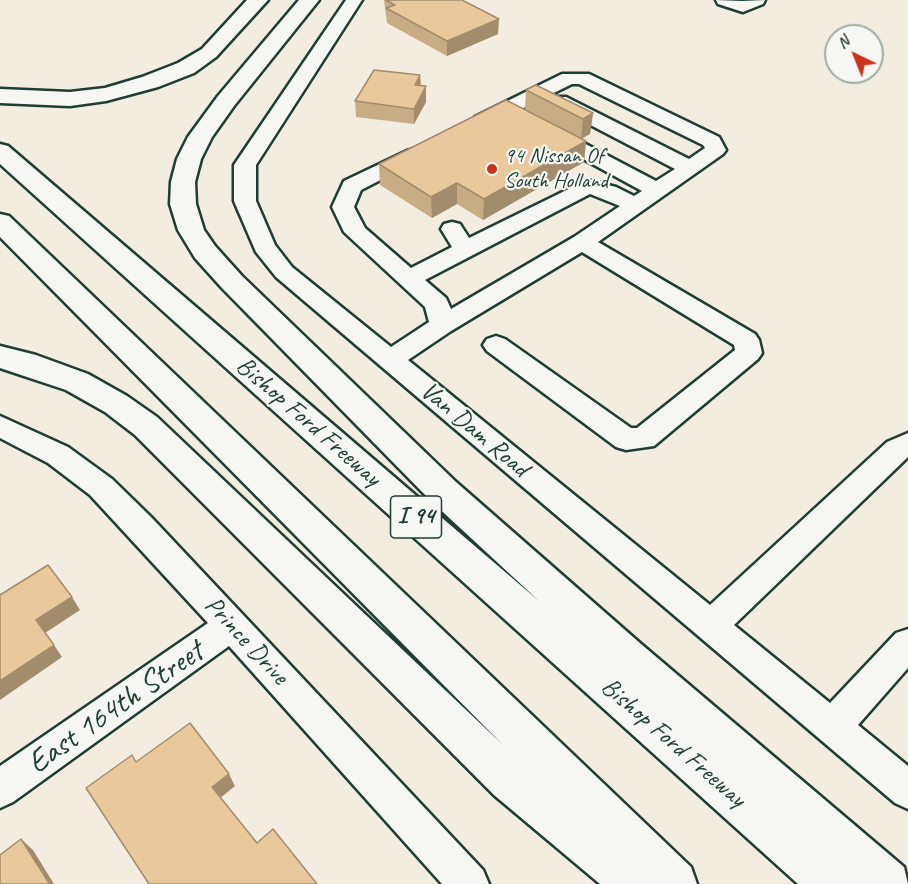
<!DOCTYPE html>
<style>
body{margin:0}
#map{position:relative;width:908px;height:884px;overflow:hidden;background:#f3ede1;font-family:Caveat,sans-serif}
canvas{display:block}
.north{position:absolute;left:824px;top:24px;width:60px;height:60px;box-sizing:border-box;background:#f6f6f2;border:2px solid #a0aca6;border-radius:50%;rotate:317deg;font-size:16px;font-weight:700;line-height:24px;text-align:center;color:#1f3d34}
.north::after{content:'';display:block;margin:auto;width:21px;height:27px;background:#c8321e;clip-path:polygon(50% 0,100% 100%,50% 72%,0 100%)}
</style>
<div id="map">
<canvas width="908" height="884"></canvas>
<div class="north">N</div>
</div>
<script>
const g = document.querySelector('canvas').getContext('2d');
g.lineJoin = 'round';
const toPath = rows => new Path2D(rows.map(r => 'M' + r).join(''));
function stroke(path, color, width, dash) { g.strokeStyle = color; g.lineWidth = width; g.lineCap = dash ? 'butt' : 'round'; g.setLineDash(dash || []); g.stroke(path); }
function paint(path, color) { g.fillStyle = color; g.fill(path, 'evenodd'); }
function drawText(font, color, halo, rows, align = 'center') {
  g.font = font + ' Caveat,sans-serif'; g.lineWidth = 4.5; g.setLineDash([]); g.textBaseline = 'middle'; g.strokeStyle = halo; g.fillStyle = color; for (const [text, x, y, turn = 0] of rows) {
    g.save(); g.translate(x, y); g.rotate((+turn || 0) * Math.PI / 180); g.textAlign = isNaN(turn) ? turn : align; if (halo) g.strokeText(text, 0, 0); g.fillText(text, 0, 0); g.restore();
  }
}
const minor = toPath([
 [346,0,362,0,256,165,256,201,275,245,292,267,391,347,429,322,425,307,344,232,332,207,344,181,407,151,414,149,421,151,424,155,421,159,361,190,354,207,365,228,411,268,452,247,441,229,444,224,452,222,460,224,469,238,587,180,616,187,634,196,642,191,543,137,540,133,543,129,557,129,656,181,675,169,552,105,549,101,552,97,566,97,689,159,705,148,703,145,579,84,572,84,489,125,482,127,475,125,472,121,475,117,562,74,589,74,719,137,726,150,723,154,598,242,755,334,759,340,762,353,758,359,654,446,626,450,616,447,487,351,483,345,487,339,496,336,505,339,631,428,637,428,735,350,734,345,582,252,451,331,408,360,710,605,887,442,908,433,908,457,734,625,830,703,896,633,908,629,908,668,858,725,908,766,908,809,895,803,276,277,256,252,234,201,234,165,346,0],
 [590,194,620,206,574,237,451,309,446,298,425,280,590,194],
 [716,0,742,1,765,0,763,4,743,12,718,4,716,0],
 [0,416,68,447,112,479,151,517,483,870,489,884,442,884,229,646,13,802,0,808,0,766,208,623,90,495,48,463,0,438,0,416]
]);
const highway = toPath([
 [247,0,268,0,216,57,194,73,158,87,106,101,70,106,0,103,0,89,70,92,105,88,142,77,178,63,202,49,247,0],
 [299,0,319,0,234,106,212,137,201,159,195,182,196,204,204,230,215,246,242,276,456,482,641,644,904,867,908,884,798,884,0,164,0,144,8,146,539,601,432,502,222,288,195,258,178,230,170,204,171,182,177,159,188,137,218,96,299,0],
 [0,214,9,216,691,867,697,884,600,884,494,795,135,435,105,412,66,390,0,368,0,346,36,355,88,374,127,396,157,417,502,744,0,237,0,214]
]);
const wall = toPath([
 [384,0,462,0,498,34,447,56,387,23],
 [420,75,421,86,426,102,414,124,356,117,355,101],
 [526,90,593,113,590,134,581,139,586,141,584,162,483,220,457,204,432,218,380,185,379,164,525,109]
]);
const shadedWall = toPath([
 [499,19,498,34,447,56,447,41],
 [420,75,421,91,415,85],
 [426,86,426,102,414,124,414,109],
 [593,113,590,134,581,139,583,119],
 [586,141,584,162,483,220,484,199],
 [457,183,457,204,432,218,431,197],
 [72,597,80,610,45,633,36,620],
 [54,645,62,657,0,700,0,681],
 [229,774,235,786,219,799,212,787],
 [21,839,33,850,54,884,47,884]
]);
const building = toPath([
 [386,0,462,0,499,19,447,41,386,8,395,5,386,0],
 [374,70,420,75,415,85,426,86,414,109,355,101,374,70],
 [536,85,593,113,583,119,526,90,536,85],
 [506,100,586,141,484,199,457,183,431,197,379,164,506,100],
 [48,565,72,597,36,620,54,645,0,681,0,595,48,565],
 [190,723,229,774,212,787,257,843,273,829,317,884,149,884,86,788,132,755,136,762,190,723],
 [21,839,49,883,47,884,0,884,0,855,21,839]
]);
const markers = [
 [492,169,6,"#c8321e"]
];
const farPoinames = [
 ["94 Nissan Of",504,156],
 ["South Holland",504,181]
];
const shields = [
 [416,517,51]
];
const shieldNames = [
 ["I 94",416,517]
];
const streetNames = [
 ["Bishop Ford Freeway",308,422,41],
 ["Van Dam Road",474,430,40],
 ["Prince Drive",246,641,47],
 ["Bishop Ford Freeway",673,743,41]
];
const nearStreetnames = [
 ["East 164th Street",116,708,-35]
];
stroke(minor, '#1f3d34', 5);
stroke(highway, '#1f3d34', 5);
paint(minor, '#f6f6f2');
paint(highway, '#f6f6f2');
paint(wall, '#c8ac85');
paint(shadedWall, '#a38c6c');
paint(building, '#e9c89b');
stroke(building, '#a38c6c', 1.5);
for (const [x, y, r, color] of markers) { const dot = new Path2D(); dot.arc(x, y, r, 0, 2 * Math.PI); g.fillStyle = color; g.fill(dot); stroke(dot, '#f6f6f2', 2); }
drawText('22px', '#1f3d34', '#f6f6f2', farPoinames, 'left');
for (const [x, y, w] of shields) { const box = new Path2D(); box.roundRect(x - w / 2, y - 21, w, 42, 4.5); g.fillStyle = '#f6f6f2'; g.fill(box); stroke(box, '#1f3d34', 1.5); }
drawText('bold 24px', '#1f3d34', null, shieldNames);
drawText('26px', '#1f3d34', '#f6f6f2', streetNames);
drawText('32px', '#1f3d34', '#f6f6f2', nearStreetnames);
</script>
